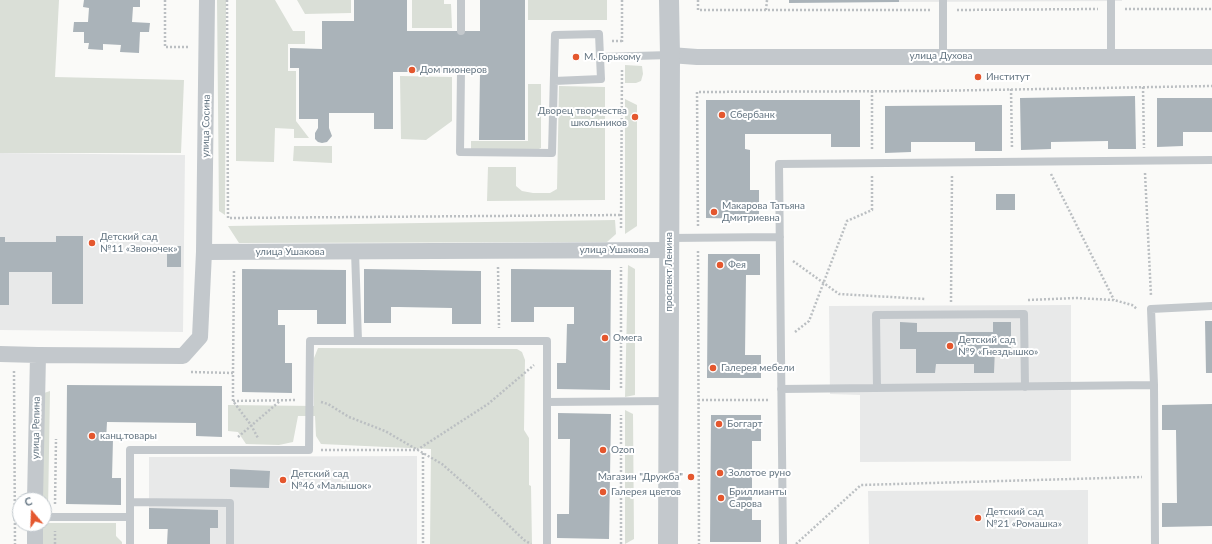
<!DOCTYPE html>
<meta charset="utf-8">
<style>
body{margin:0}
#map{position:relative;width:1212px;height:544px;overflow:hidden;background:#fafaf8;font-family:Lato,sans-serif}
canvas{display:block}
.north{position:absolute;left:12px;top:492px;width:40px;height:40px;box-sizing:border-box;background:#fff;border:1px solid #c1c8cd;border-radius:50%;rotate:341deg;font-size:11px;font-weight:700;line-height:16px;text-align:center;color:#657683}
.north::after{content:'';display:block;margin:auto;width:14px;height:18px;background:#e4572e;clip-path:polygon(50% 0,100% 100%,50% 72%,0 100%)}
</style>
<div id="map">
<canvas width="1212" height="544"></canvas>
<div class="north">С</div>
</div>
<script>
const g = document.querySelector('canvas').getContext('2d');
g.lineJoin = 'round';
function paint(path, color) { g.fillStyle = color; g.fill(path, 'evenodd'); }
const toPath = rows => new Path2D(rows.map(r => 'M' + r).join(''));
function stroke(path, color, width, dash) { g.strokeStyle = color; g.lineWidth = width; g.lineCap = dash ? 'butt' : 'round'; g.setLineDash(dash || []); g.stroke(path); }
function drawText(font, color, halo, rows, align = 'center') {
  g.font = font + ' Lato,sans-serif'; g.lineWidth = 4; g.setLineDash([]); g.textBaseline = 'middle'; g.strokeStyle = halo; g.fillStyle = color; for (const [text, x, y, turn = 0] of rows) {
    g.save(); g.translate(x, y); g.rotate((+turn || 0) * Math.PI / 180); g.textAlign = isNaN(turn) ? turn : align; if (halo) g.strokeText(text, 0, 0); g.fillText(text, 0, 0); g.restore();
  }
}
const built = toPath([
 [899,0,1122,0,1122,1,899,2],
 [0,153,185,155,183,332,0,330],
 [1071,305,1071,461,860,462,860,395,830,394,829,306],
 [417,456,417,544,167,544,167,529,149,529,149,457],
 [1088,490,1088,544,869,544,868,491]
]);
const green = toPath([
 [0,0,59,0,55,77,184,80,181,153,0,153],
 [217,0,226,0,225,215,219,211],
 [236,0,275,0,293,31,305,31,305,44,288,44,288,71,296,71,296,121,309,138,294,138,294,129,275,128,274,162,236,161],
 [297,0,351,0,351,13,305,14],
 [412,0,444,0,444,4,451,4,452,28,412,28],
 [528,0,607,0,607,20,528,20],
 [625,65,642,66,643,74,641,81,636,83,625,83],
 [400,76,452,77,452,121,426,140,401,139],
 [528,84,541,84,541,148,537,150,471,149,471,141,528,141],
 [559,86,605,87,605,200,487,201,488,167,516,167,516,186,522,191,533,193,550,193,557,189],
 [625,99,637,105,637,226,625,234],
 [294,146,332,146,332,163,293,161],
 [615,220,616,234,607,242,239,243,228,226],
 [628,265,635,269,635,395,625,397],
 [318,348,517,349,522,352,525,360,524,430,529,438,529,485,531,486,532,544,430,544,431,449,321,444,316,436,315,416,298,416,293,442,279,445,246,444,238,432,228,431,228,405,314,406,314,358],
 [50,391,48,510,44,508,44,500,42,500,41,394],
 [625,410,633,414,634,539,625,544],
 [44,523,116,523,116,536,122,542,122,544,41,544,41,524,44,524]
]);
const building = toPath([
 [84,0,140,0,140,7,133,7,132,22,150,23,149,32,140,32,139,53,120,52,121,45,103,44,103,50,88,49,89,43,84,43,84,32,73,32,74,22,88,22,89,8,83,7],
 [354,0,407,0,407,31,480,31,480,0,525,0,525,140,479,140,480,72,393,72,393,129,374,129,374,113,329,113,329,128,332,136,327,142,322,143,318,142,315,139,315,133,318,128,318,119,299,119,299,68,290,68,290,48,322,49,322,21,354,21],
 [789,0,899,0,899,2,789,3],
 [1135,96,1136,149,1108,149,1108,141,1051,142,1051,149,1021,150,1020,98],
 [1157,98,1212,98,1212,132,1183,132,1183,146,1157,147],
 [706,100,860,100,860,147,831,147,831,134,745,134,745,149,750,150,750,190,759,190,759,219,706,218],
 [1002,105,1002,151,975,151,975,142,911,142,911,152,885,153,885,106],
 [996,194,1015,194,1015,210,996,210],
 [56,236,83,236,83,304,52,304,52,272,9,272,9,305,0,305,0,237,5,237,5,242,56,242],
 [167,246,181,246,181,267,167,267],
 [708,254,760,254,760,275,746,275,745,355,761,355,761,378,707,378],
 [242,269,346,270,346,324,317,324,317,310,278,310,278,325,285,325,285,363,292,363,292,393,242,392],
 [364,269,481,271,481,324,452,324,452,308,399,307,391,307,391,323,364,323],
 [511,269,611,270,610,390,557,389,557,363,566,363,567,324,574,324,574,307,534,307,534,322,511,322],
 [1205,321,1212,321,1212,373,1206,373],
 [900,322,917,323,917,332,993,332,993,322,1011,322,1011,348,995,348,994,373,974,373,974,364,936,364,935,373,916,373,916,349,900,349],
 [67,385,222,386,222,437,196,436,196,423,107,422,106,440,113,439,112,478,121,478,121,505,66,504],
 [1212,404,1212,526,1162,527,1162,503,1177,503,1176,430,1162,430,1162,405],
 [558,413,611,414,609,539,557,538,557,514,569,514,570,439,558,439],
 [711,415,761,415,761,441,752,441,752,520,761,520,761,542,710,542],
 [230,469,270,471,269,488,230,487],
 [149,508,218,510,218,528,210,528,210,544,167,544,168,529,149,529]
]);
const path = toPath([
 [165,0,165,47,189,47],
 [227,0,228,218,621,215],
 [622,0,622,44],
 [698,0,698,10,930,10],
 [1125,9,1212,9],
 [766,10,767,0],
 [957,10,1098,9],
 [612,41,622,41],
 [1143,87,1144,148],
 [1011,89,1012,149],
 [872,91,872,151],
 [1145,173,1151,296],
 [1051,174,1114,300],
 [698,226,697,92,928,91,1212,86],
 [621,228,622,69],
 [698,251,699,544],
 [793,261,839,294,925,299],
 [498,267,499,328],
 [1028,300,1076,298,1114,300,1132,305,1137,309],
 [951,302,952,175],
 [795,332,809,321,847,221,872,210,872,176],
 [14,371,15,544],
 [191,372,233,373,233,401,251,425,258,438],
 [233,373,234,269],
 [621,388,621,267],
 [698,400,768,400],
 [233,401,297,400],
 [321,402,328,404,349,417,385,431,442,464,475,493,524,540,531,544],
 [238,437,280,401],
 [321,450,417,450,488,404,534,365],
 [423,453,423,544],
 [55,504,56,439],
 [55,544,55,531],
 [621,544,621,415],
 [796,544,861,485,1142,477]
]);
const service = toPath([
 [943,0,943,56],
 [1111,0,1111,57],
 [461,31,461,0],
 [461,72,460,152,552,153,555,35,599,34,600,57,670,55],
 [554,81,601,79,600,57],
 [669,238,780,237],
 [355,251,358,341],
 [877,388,876,315,1024,314,1025,387],
 [781,389,1154,385],
 [547,402,668,401],
 [130,502,230,503,230,544],
 [44,517,130,517],
 [130,544,130,450,309,450,310,341,547,341,547,544],
 [783,544,779,164,1212,160],
 [1155,544,1154,385,1151,309,1212,306]
]);
const minor = toPath([
 [670,55,697,57,1212,57],
 [204,252,669,250],
 [0,354,38,355,183,356,200,337,204,252,207,0],
 [35,500,38,355],
 [35,544,35,524]
]);
const tertiary = toPath([
 [668,544,670,55,669,0]
]);
const markers = [
 [576,57,4,"#e4572e"],
 [412,70,4,"#e4572e"],
 [978,77,4,"#e4572e"],
 [722,115,4,"#e4572e"],
 [635,117,4,"#e4572e"],
 [714,212,4,"#e4572e"],
 [92,243,4,"#e4572e"],
 [720,265,4,"#e4572e"],
 [605,338,4,"#e4572e"],
 [950,346,4,"#e4572e"],
 [713,368,4,"#e4572e"],
 [719,424,4,"#e4572e"],
 [92,436,4,"#e4572e"],
 [603,450,4,"#e4572e"],
 [720,473,4,"#e4572e"],
 [691,477,4,"#e4572e"],
 [283,480,4,"#e4572e"],
 [603,492,4,"#e4572e"],
 [721,498,4,"#e4572e"],
 [978,518,4,"#e4572e"]
];
const streetNames = [
 ["улица Духова",941,56],
 ["улица Сосина",206,126,-89],
 ["улица Ушакова",614,250],
 ["улица Ушакова",290,252],
 ["проспект Ленина",669,272,-90],
 ["улица Репина",36,428,-89]
];
const poiNames = [
 ["М. Горькому",584,57],
 ["Дом пионеров",420,70],
 ["Институт",986,77],
 ["Дворец творчества",627,111,"right"],
 ["школьников",627,123,"right"],
 ["Сбербанк",730,115],
 ["Макарова Татьяна",722,206],
 ["Дмитриевна",722,218],
 ["Детский сад",100,237],
 ["№11 «Звоночек»",100,249],
 ["Фея",728,265],
 ["Омега",613,338],
 ["Детский сад",958,340],
 ["№9 «Гнездышко»",958,352],
 ["Галерея мебели",721,368],
 ["Боггарт",727,424],
 ["канц.товары",100,436],
 ["Ozon",611,450],
 ["Золотое руно",728,473],
 ["Детский сад",291,474],
 ["№46 «Малышок»",291,486],
 ["Магазин \"Дружба\"",683,477,"right"],
 ["Галерея цветов",611,492],
 ["Бриллианты",729,492],
 ["Сарова",729,504],
 ["Детский сад",986,512],
 ["№21 «Ромашка»",986,524]
];
paint(built, '#e8e9e9');
paint(green, '#dadfd7');
paint(building, '#aab3b9');
stroke(path, '#bbbfc2', 2.5, [2, 2]);
stroke(service, '#c3c8cc', 8);
stroke(minor, '#c3c8cc', 16);
stroke(tertiary, '#c3c8cc', 20);
for (const [x, y, r, color] of markers) { const dot = new Path2D(); dot.arc(x, y, r, 0, 2 * Math.PI); g.fillStyle = color; g.fill(dot); stroke(dot, '#fff', 1.5); }
drawText('10px', '#657683', '#fff', streetNames);
drawText('10px', '#657683', '#fff', poiNames, 'left');
</script>
